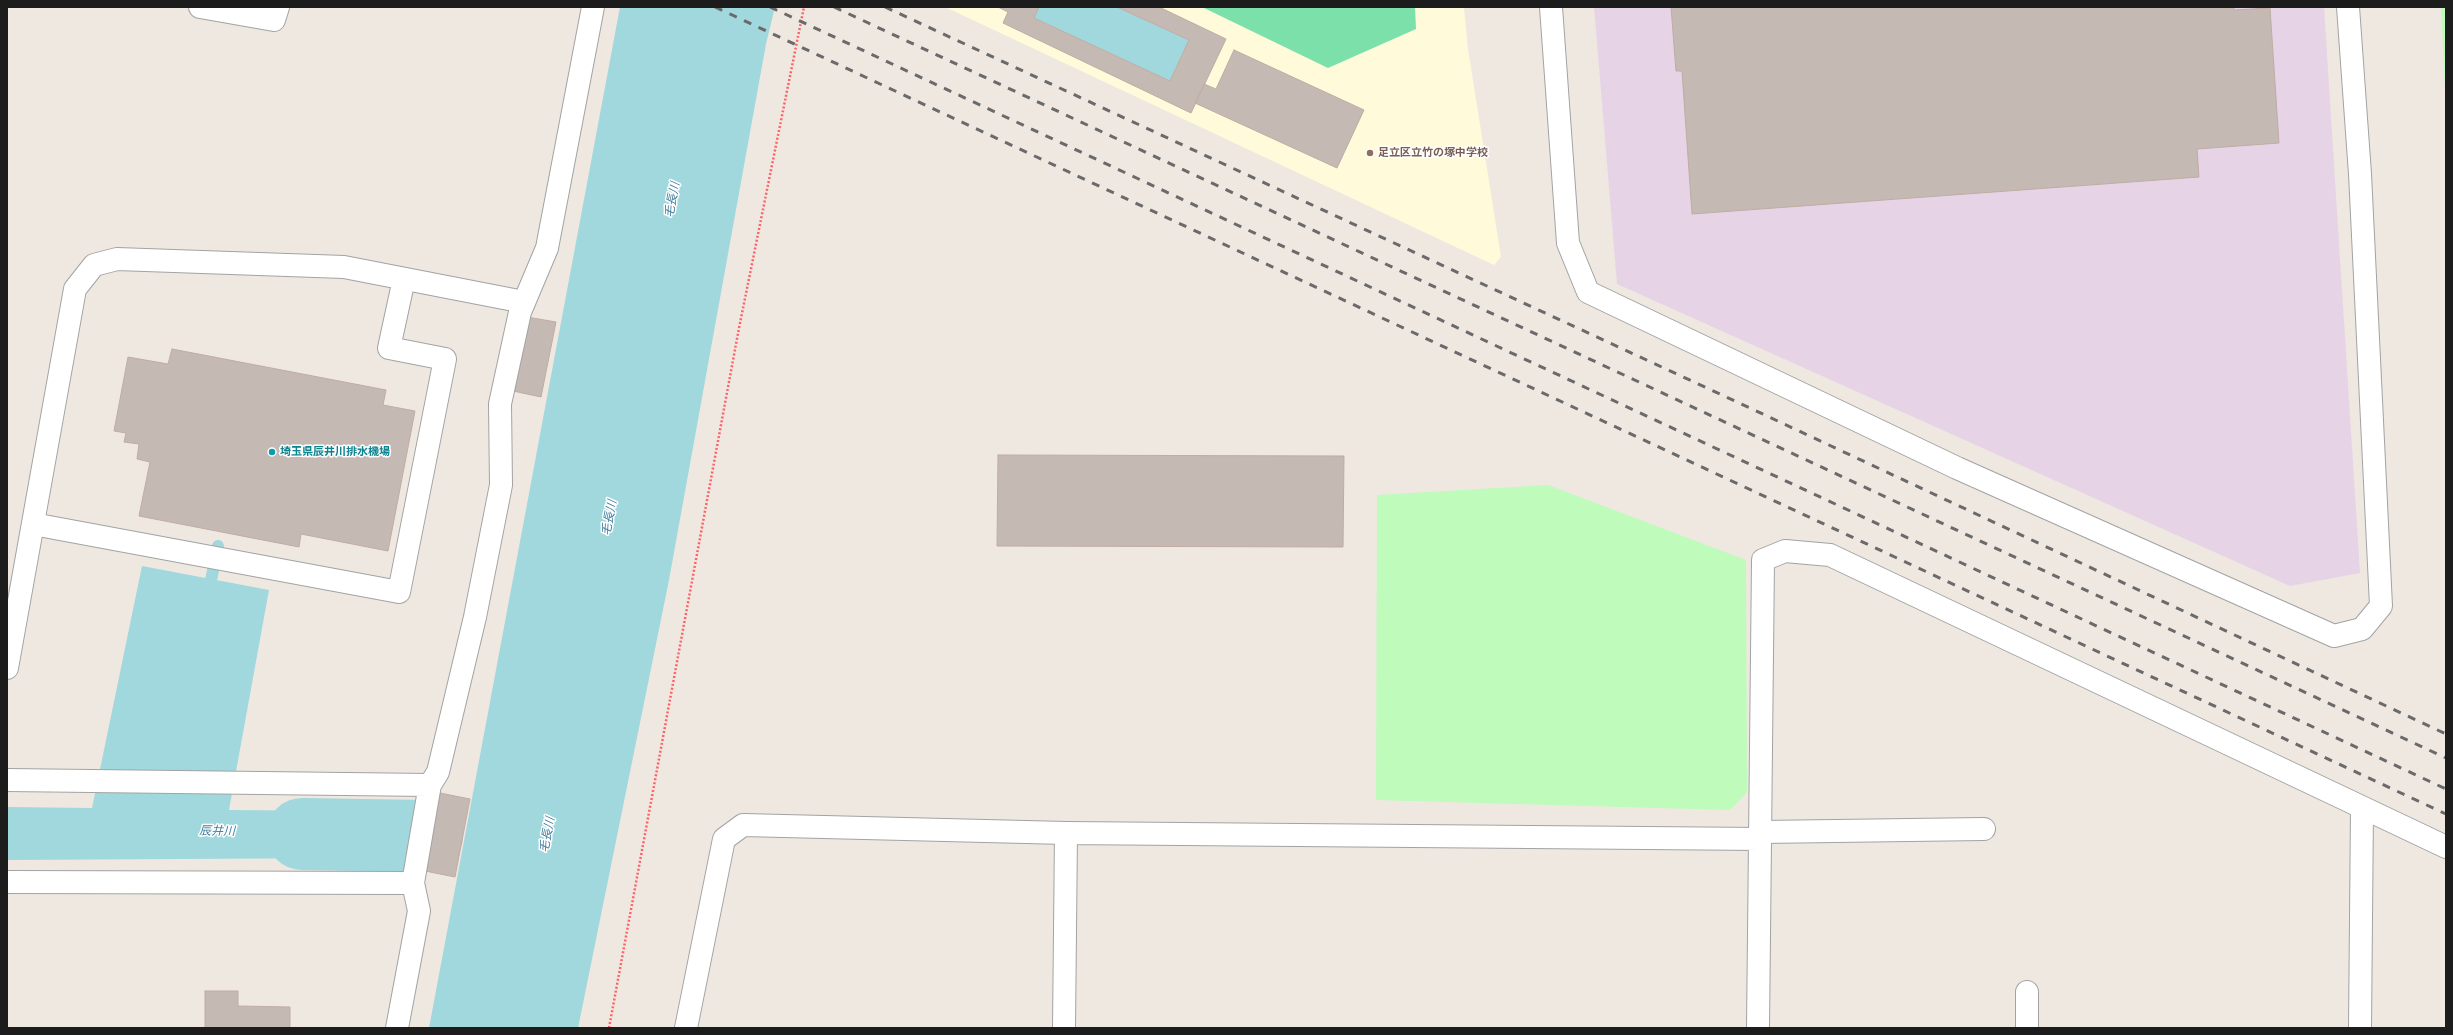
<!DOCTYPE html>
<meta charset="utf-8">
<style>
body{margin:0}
#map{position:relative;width:2453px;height:1035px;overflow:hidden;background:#eee8e1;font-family:"Nunito Sans",sans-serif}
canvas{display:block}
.frame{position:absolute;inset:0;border:8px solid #1c1c1c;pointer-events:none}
</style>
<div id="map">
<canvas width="2453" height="1035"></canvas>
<div class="frame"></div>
</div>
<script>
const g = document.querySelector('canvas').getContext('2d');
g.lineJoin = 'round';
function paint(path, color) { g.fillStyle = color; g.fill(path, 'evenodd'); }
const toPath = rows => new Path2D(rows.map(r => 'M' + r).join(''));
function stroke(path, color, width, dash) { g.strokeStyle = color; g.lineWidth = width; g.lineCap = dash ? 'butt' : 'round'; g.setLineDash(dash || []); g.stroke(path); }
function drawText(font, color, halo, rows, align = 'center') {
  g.font = font + ' "Nunito Sans","Noto Sans JP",sans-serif'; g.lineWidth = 3; g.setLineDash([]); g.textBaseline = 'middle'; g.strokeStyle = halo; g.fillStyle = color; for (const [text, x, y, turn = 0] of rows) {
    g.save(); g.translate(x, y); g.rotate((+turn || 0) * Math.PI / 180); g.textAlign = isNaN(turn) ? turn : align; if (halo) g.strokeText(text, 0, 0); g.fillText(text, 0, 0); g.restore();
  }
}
const industrial = toPath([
 [1594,7,2324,7,2360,573,2290,586,1617,284]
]);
const education = toPath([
 [945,7,1464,7,1468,49,1501,257,1494,265]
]);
const park = toPath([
 [2441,7,2446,7,2446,109],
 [1548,485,1746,560,1747,792,1730,810,1376,800,1377,495]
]);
const pitch = toPath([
 [1202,7,1415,7,1416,29,1328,68]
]);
const water = toPath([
 [620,7,775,7,766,44,669,580,578,1028,429,1028],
 [1039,7,1117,7,1189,40,1170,81,1034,18],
 [142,566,269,590,229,810,352,811,369,803,409,802,398,867,357,866,351,858,7,860,7,807,92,808]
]);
const stream = toPath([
 [208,595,218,546]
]);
const river = toPath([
 [302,834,427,836]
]);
const building = toPath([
 [998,7,1039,7,1034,18,1170,81,1189,40,1117,7,1159,7,1226,39,1191,113,1003,23,1008,12,998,7],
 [1671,7,2234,7,2234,10,2270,8,2279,143,2197,149,2199,177,1692,214,1682,71,1676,71,1671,7],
 [1234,50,1364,110,1337,168,1195,103,1204,84,1216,89,1234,50],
 [527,317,556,322,541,397,513,391,527,317],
 [172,349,386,390,383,405,415,411,388,551,301,534,299,547,139,516,150,462,137,459,139,444,124,442,126,433,114,431,128,357,168,364,172,349],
 [998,455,1344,456,1343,547,997,546,998,455],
 [440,793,470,799,455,877,425,871,440,793],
 [205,991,238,991,238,1006,290,1007,290,1028,205,1028,205,991]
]);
const path = toPath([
 [609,1028,739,328,804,7]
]);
const lane = toPath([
 [1551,7,1568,243,1588,292,1957,468,2334,636,2362,629,2381,606,2360,174,2348,7],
 [33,524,399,592,445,359,389,348,404,279],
 [7,668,75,289,94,265,117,259,344,267,524,302],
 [1761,832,1984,829],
 [2027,1028,2027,992]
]);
const street = toPath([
 [200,7,274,20,278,7],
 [7,780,430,785],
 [7,882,413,883],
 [397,1028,419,911,413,883,428,796,430,785,438,772,475,617,501,485,500,404,520,312,547,248,593,7],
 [686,1028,724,839,743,825,1066,833,1761,839],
 [1064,1028,1066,833],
 [1758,1028,1763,560,1785,551,1830,555,2446,847],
 [2360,1028,2362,808]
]);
const rail = toPath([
 [715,7,2446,814],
 [770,7,2446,789],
 [834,7,2446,758],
 [885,7,1735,401,2446,734]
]);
const markers = [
 [1370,153,4,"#8d6e63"],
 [272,452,4,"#0f9aa8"]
];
const educationNames = [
 ["足立区立竹の塚中学校",1378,153]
];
const cultureNames = [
 ["埼玉県辰井川排水機場",280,452]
];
const waterNames = [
 ["毛長川",673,200,-79],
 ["毛長川",610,518,-79],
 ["辰井川",217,832,1],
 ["毛長川",548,835,-79]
];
paint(industrial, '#e7d3e6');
paint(education, '#fffad9');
paint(park, '#bffbbb');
paint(pitch, '#7ce0ab');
paint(water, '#a0d8dd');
stroke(stream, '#a0d8dd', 12);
stroke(river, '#a0d8dd', 72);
paint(building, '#c5b9b4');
stroke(building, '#c0aca3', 1);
stroke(lane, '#a3a3a3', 24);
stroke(street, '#a3a3a3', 24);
stroke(path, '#fd6268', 2.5, [2, 2]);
stroke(lane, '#fff', 22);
stroke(street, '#fff', 22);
stroke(rail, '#6a6a6a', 3, [8, 8]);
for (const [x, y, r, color] of markers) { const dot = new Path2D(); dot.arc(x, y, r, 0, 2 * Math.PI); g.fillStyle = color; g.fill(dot); stroke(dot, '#fff', 1.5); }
drawText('bold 11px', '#785e54', '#fff', educationNames, 'left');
drawText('bold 11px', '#0d838f', '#fff', cultureNames, 'left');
drawText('italic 12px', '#417d9d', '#fff', waterNames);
</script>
